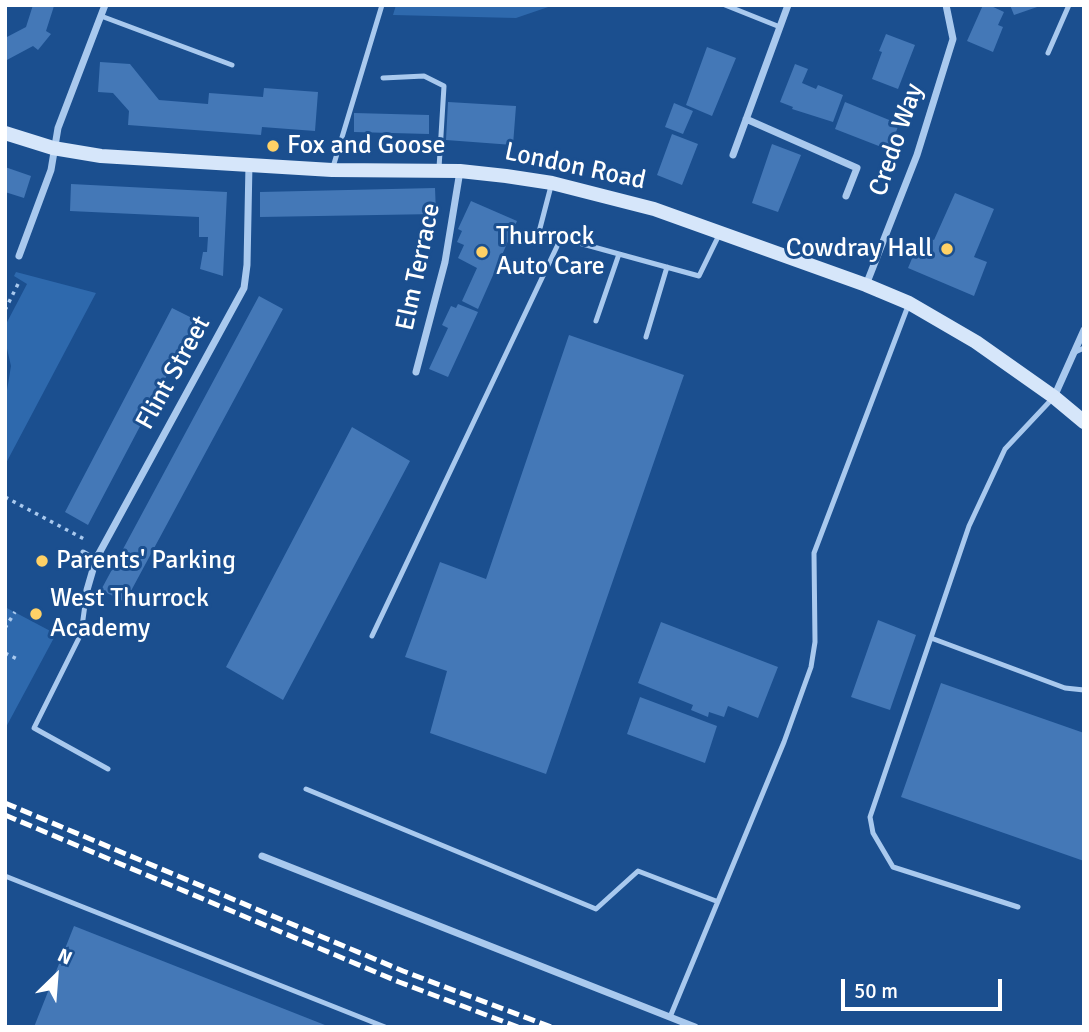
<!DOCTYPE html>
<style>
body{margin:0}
#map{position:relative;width:1089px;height:1032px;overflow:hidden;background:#1b4f8f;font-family:Signika,sans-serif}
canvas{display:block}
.frame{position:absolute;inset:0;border:7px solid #fff;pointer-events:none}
.north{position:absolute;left:21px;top:941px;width:70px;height:70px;-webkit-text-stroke:5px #1b4f8f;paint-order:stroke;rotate:25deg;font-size:19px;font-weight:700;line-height:28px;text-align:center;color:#fff}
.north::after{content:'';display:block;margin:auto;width:24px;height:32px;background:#fff;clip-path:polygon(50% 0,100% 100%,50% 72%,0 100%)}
.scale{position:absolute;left:841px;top:979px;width:161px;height:32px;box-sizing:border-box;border:4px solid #fff;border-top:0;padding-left:9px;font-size:21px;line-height:24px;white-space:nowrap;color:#fff;-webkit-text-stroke:5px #1b4f8f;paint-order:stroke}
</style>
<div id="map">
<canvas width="1089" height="1032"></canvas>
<div class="frame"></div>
<div class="north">N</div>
<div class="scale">50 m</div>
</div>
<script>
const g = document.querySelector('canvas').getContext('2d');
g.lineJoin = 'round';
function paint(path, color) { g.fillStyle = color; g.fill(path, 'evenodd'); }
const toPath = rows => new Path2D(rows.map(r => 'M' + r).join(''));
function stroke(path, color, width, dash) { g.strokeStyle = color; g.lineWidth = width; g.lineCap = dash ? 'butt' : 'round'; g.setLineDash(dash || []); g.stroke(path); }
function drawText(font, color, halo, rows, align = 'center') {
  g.font = font + ' Signika,sans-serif'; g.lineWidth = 6; g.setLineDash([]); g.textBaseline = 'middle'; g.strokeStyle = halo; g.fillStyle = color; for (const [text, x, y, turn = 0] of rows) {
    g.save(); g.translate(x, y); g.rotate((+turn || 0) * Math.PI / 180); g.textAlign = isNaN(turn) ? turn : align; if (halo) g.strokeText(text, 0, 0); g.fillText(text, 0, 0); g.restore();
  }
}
const green = toPath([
 [396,5,554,5,516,18,393,15],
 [16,272,96,293,5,465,5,402,11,366,5,340,5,326,27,284,14,276],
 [5,607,56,634,5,729]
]);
const building = toPath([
 [33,5,54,6,46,31,51,34,38,50,33,46,5,61,5,38,26,27],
 [983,5,989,5,1004,12,998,25,1003,27,993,52,967,41],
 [1010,5,1040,5,1040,6,1014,15],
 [886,34,915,45,898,89,872,79,882,52,879,51],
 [707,47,736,58,712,116,686,105],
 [100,62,130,64,159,100,208,104,209,93,263,97,264,88,318,92,315,131,262,127,261,135,128,125,129,111,113,93,98,92],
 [795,64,808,69,802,83,816,89,818,85,843,95,833,122,792,109,793,107,780,102],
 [448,102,516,106,513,145,446,140],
 [845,102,899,124,889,150,835,129],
 [674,103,693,111,683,134,665,127],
 [354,113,429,115,429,134,354,132],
 [672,134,698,144,682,185,657,175],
 [772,144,801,155,778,212,752,203],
 [5,167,31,176,24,198,5,192],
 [71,184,227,192,223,276,200,269,203,252,207,252,208,237,199,237,199,217,70,211],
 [435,188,436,214,260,217,260,192],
 [955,193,994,209,974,257,987,262,974,296,908,268,922,235,934,240],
 [471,201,517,221,478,309,462,301,477,268,458,258,464,245,457,242,462,231,458,229],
 [259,296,283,309,125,602,101,590],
 [458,304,478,312,448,377,429,369,448,328,442,325,451,306,456,308],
 [172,308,196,320,88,525,65,512],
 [569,335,684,375,546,774,430,733,447,671,405,657,440,562,486,579],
 [352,427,410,461,283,700,226,667],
 [878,620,916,635,890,710,851,697],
 [661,622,778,667,758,718,728,706,724,717,709,712,708,717,691,710,693,705,638,683],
 [941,683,1084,733,1084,861,901,797],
 [640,697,717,726,705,763,627,734],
 [74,926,330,1027,34,1027]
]);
const path = toPath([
 [5,310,18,284],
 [5,497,84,539],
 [5,628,15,612],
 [5,653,17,659]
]);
const lane = toPath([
 [725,5,780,27],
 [101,16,232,65],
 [1048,53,1069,5],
 [383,78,424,76,444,86,439,168],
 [333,167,382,5],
 [551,186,539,232,699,276,719,235],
 [596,321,619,254],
 [646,337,667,267],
 [1073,353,1084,348],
 [83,552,96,559],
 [87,590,81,634,34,728,108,769],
 [372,636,561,238],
 [931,638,1065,688,1084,690],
 [306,789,596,909,638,871,716,901],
 [5,876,385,1027],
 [1018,907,893,867,873,833,870,817,969,526,1005,449,1052,399],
 [670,1017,784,742,811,667,815,642,814,553,908,306]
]);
const street = toPath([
 [746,119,857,168,846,196],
 [733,155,788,5],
 [19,256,51,170,58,128,105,5],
 [866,285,917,155,953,39,946,5],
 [416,372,445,262,460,171],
 [1054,397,1084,330],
 [87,590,96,559,244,288,247,265,249,164],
 [262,856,695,1027]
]);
const secondary = toPath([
 [5,133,53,148,101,156,332,170,460,171,506,176,552,183,654,209,866,285,909,303,976,342,1054,397,1084,422]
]);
const rail = toPath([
 [5,803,403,971,551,1027],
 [5,815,399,982,518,1027]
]);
const markers = [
 [273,146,7,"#ffd166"],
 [947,249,7,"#ffd166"],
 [482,252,7,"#ffd166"],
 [42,561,7,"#ffd166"],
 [36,614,7,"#ffd166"]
];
const streetNames = [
 ["Credo Way",897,140,-71],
 ["London Road",575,167,12],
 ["Elm Terrace",419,267,-78],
 ["Flint Street",174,373,-61]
];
const poiNames = [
 ["Fox and Goose",287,146],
 ["Thurrock",496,237],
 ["Auto Care",496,267],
 ["Cowdray Hall",933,249,"right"],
 ["Parents' Parking",56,561],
 ["West Thurrock",50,599],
 ["Academy",50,629]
];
paint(green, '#2e69ad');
paint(building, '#4478b7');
stroke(path, '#a9c9ee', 3.5, [3.5, 5]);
stroke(lane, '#a9c9ee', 5);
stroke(street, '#a9c9ee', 7);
stroke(secondary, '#d6e6fa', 14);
stroke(rail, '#fff', 5, [12, 5]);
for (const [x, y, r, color] of markers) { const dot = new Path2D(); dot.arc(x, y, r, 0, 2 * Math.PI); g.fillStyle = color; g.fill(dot); stroke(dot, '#1b4f8f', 2.5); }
drawText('26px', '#fff', '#1b4f8f', streetNames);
drawText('26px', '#fff', '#1b4f8f', poiNames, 'left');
</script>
